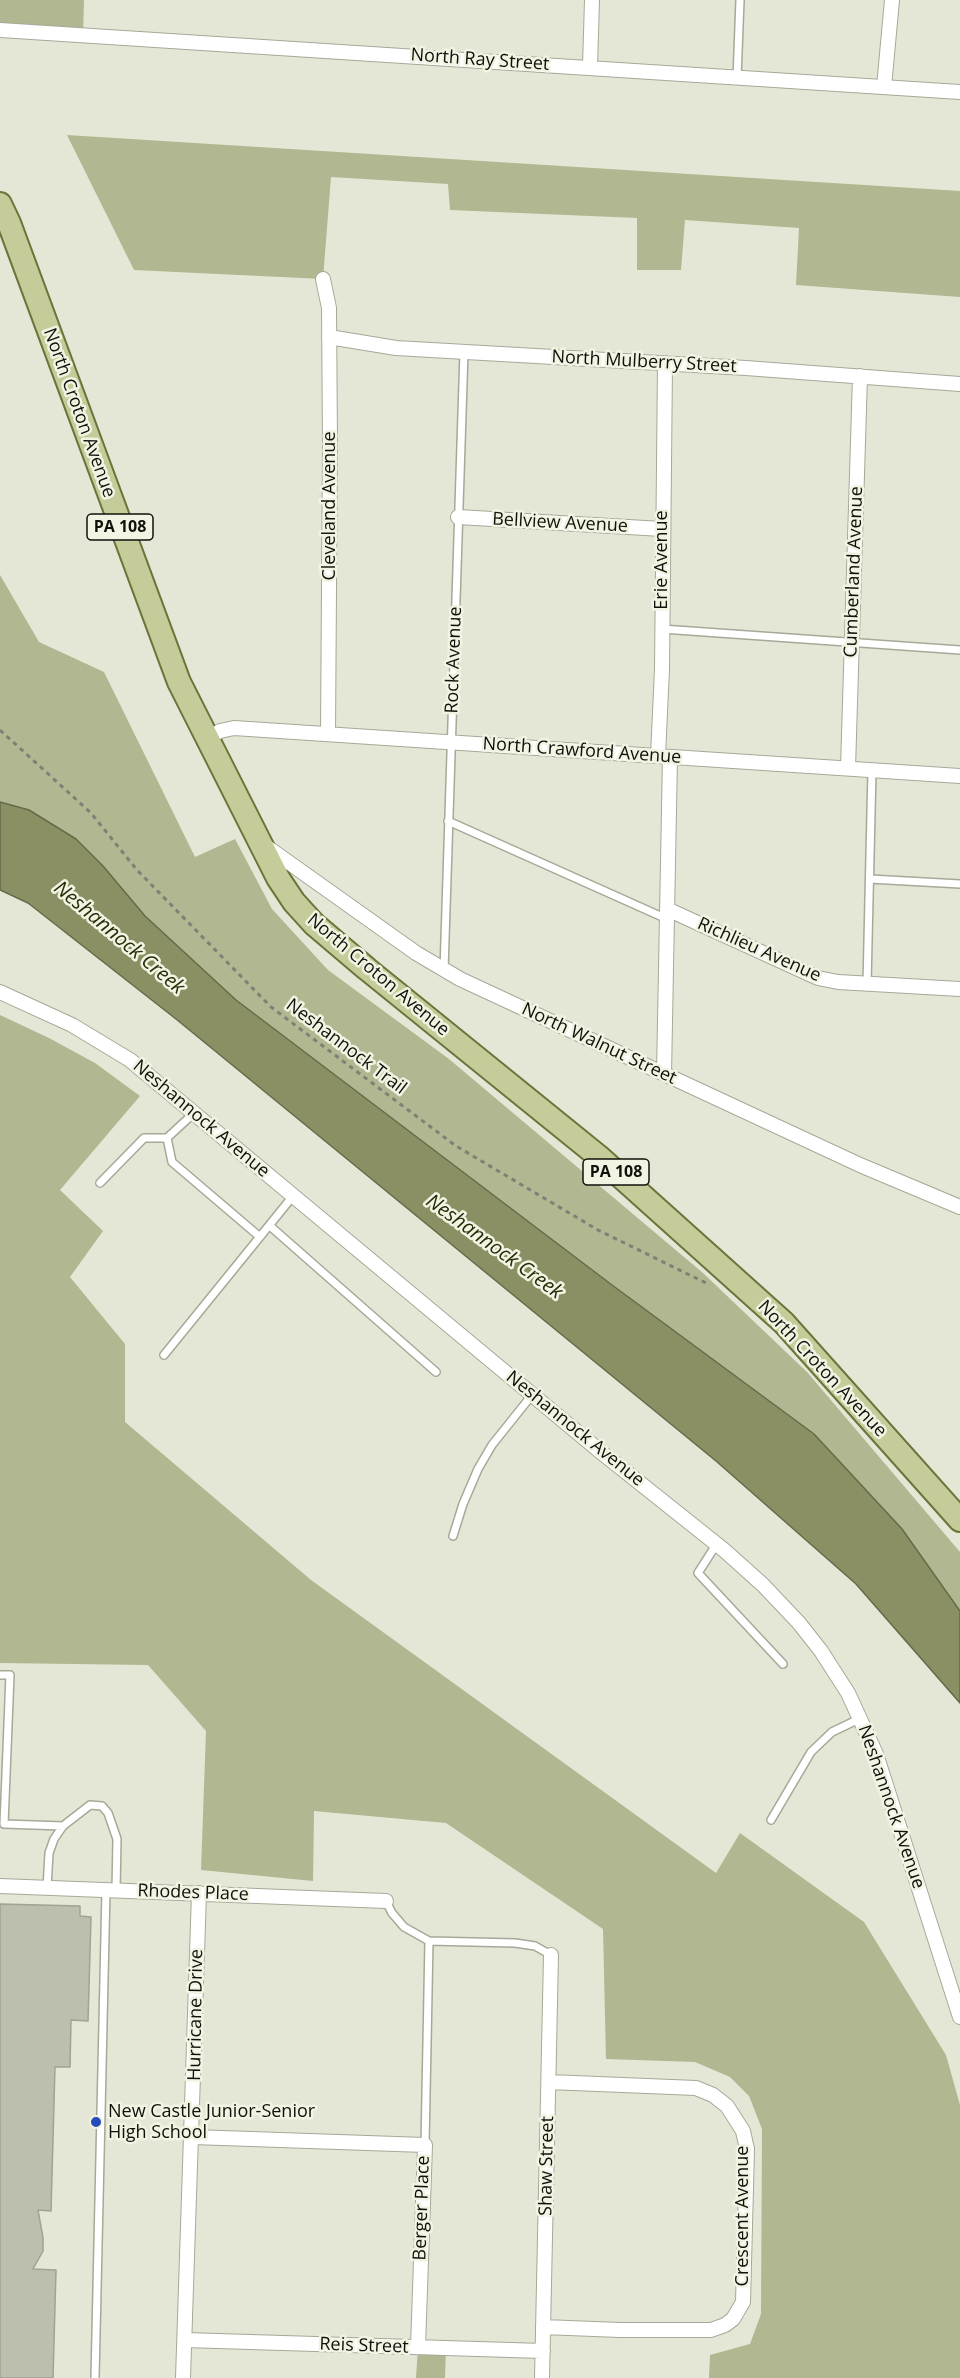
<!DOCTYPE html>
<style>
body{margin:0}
canvas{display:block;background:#e4e7d5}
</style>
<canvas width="960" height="2378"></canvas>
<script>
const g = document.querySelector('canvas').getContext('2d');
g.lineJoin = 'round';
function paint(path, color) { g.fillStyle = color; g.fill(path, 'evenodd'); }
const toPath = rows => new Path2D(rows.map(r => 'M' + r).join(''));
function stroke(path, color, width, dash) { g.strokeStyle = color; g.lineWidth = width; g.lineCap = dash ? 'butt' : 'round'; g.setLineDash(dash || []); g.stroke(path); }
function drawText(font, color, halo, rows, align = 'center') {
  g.font = font + ' "Open Sans",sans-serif'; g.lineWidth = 5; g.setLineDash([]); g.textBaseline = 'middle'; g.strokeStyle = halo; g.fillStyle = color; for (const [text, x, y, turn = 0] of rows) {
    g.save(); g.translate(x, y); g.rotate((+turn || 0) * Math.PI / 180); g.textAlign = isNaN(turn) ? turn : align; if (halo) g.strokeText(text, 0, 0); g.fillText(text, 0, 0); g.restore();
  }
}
const green = toPath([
 [0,0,84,0,83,35,0,30],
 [67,135,960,191,960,297,796,285,799,228,685,220,681,270,637,270,637,218,450,210,448,184,331,177,323,279,134,270],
 [0,575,39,642,104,672,195,857,235,839,272,909,328,970,449,1059,703,1273,807,1372,960,1552,960,1611,902,1529,814,1434,612,1285,236,1000,145,916,103,866,29,810,0,802],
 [0,1015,49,1038,95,1063,140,1096,60,1190,103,1231,70,1277,125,1344,125,1422,311,1580,716,1873,740,1833,864,1922,946,2055,960,2105,960,2378,709,2378,710,2355,750,2344,761,2314,762,2129,749,2096,730,2077,695,2062,606,2059,603,1929,446,1823,314,1811,313,1881,201,1870,206,1731,148,1665,0,1663],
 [418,2347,446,2348,445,2378,416,2378]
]);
const water = toPath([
 [0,802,29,810,76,839,103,866,145,916,236,1000,612,1285,814,1434,902,1529,960,1611,960,1703,856,1584,716,1461,176,1019,28,903,0,890,0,802]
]);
const building = toPath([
 [0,1904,80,1906,80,1916,91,1917,88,2021,71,2020,70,2067,55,2067,51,2211,38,2210,43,2238,43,2251,33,2269,56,2270,53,2378,0,2378,0,1904]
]);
const path = toPath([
 [0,730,91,813,137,870,271,1007,456,1146,598,1230,710,1285]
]);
const service = toPath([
 [737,78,740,0],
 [662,629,960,650],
 [448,821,667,919],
 [870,879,960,884],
 [444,970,464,352],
 [867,984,872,770],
 [194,1113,167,1138,172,1162,260,1237],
 [100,1183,144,1138,167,1138],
 [270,1226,436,1372],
 [164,1355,293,1196],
 [453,1536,463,1504,478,1469,492,1445,532,1395],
 [716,1545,698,1573,783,1664],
 [0,1675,10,1675,4,1824,63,1826,54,1839,49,1853,47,1888],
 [771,1820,811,1752,832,1732,861,1718],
 [63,1826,90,1805,102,1806,108,1813,117,1839,116,1890],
 [386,1901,392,1913,404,1927,429,1941,515,1943,535,1946,551,1955],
 [425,2145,429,1941],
 [95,2378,106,1890]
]);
const minor = toPath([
 [0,30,960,92],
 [590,67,592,0],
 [884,87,892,0],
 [323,279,329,308,330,444,328,733],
 [329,337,396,348,746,368,960,384],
 [458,517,662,529],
 [207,739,220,731,234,728,960,776],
 [658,756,662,669,665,363],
 [848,768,860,376],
 [267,847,416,953,460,979,860,1165,960,1207],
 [667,909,818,978,838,982,960,989],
 [0,992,72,1025,130,1060,601,1452,724,1550,763,1585,799,1623,821,1651,848,1693,876,1754,960,2017],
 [664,1074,670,757],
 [0,1886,386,1901],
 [193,2137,425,2145,418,2347],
 [543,2327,620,2330,711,2330,725,2325,733,2319,743,2302,747,2149,743,2131,727,2106,713,2095,696,2088,549,2082],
 [185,2340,543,2351],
 [183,2378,199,1893],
 [542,2378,551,1955]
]);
const primary = toPath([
 [0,204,9,223,179,682,278,878,294,902,314,924,367,969,598,1156,784,1323,960,1520]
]);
const markers = [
 [96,2122,6,"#254cbb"]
];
const shields = [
 [120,527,66],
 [616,1172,66]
];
const shieldNames = [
 ["PA 108",120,527],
 ["PA 108",616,1172]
];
const streetNames = [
 ["North Ray Street",480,60,4],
 ["North Mulberry Street",644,362,3],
 ["North Croton Avenue",79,413,70],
 ["Cleveland Avenue",330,506,-90],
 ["Bellview Avenue",560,523,3],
 ["Erie Avenue",662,560,-90],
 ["Cumberland Avenue",854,572,-88],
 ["Rock Avenue",454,660,-88],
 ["North Crawford Avenue",582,751,4],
 ["Richlieu Avenue",759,950,24],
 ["North Croton Avenue",378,975,40],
 ["North Walnut Street",599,1044,25],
 ["Neshannock Trail",346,1047,37],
 ["Neshannock Avenue",201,1119,40],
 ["North Croton Avenue",822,1369,47],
 ["Neshannock Avenue",575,1429,39],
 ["Neshannock Avenue",891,1807,71],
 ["Rhodes Place",193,1893,2],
 ["Hurricane Drive",196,2015,-89],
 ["Shaw Street",547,2166,-89],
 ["Berger Place",422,2208,-88],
 ["Crescent Avenue",743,2216,-90],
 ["Reis Street",364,2346,2]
];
const poiNames = [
 ["New Castle Junior-Senior",108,2112],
 ["High School",108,2133]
];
const waterNames = [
 ["Neshannock Creek",119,938,40],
 ["Neshannock Creek",494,1247,36]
];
paint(green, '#b1b790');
paint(water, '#8a9063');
stroke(water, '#656a49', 1.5);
paint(building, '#bcbfae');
stroke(building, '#a0a393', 1.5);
stroke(service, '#a6a998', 10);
stroke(minor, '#a6a998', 16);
stroke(primary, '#6c743b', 26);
stroke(path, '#7f8175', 3, [4.5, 4.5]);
stroke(service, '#fff', 7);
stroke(minor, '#fff', 14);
stroke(primary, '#c5cb99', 22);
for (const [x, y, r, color] of markers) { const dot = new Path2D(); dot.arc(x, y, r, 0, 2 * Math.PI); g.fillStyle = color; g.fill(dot); stroke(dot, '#f1f4e2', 2); }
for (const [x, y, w] of shields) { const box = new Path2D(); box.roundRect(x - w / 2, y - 13, w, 26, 4.5); g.fillStyle = '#f1f4e2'; g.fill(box); stroke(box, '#10110b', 1.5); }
drawText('bold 16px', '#10110b', null, shieldNames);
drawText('18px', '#10110b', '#f1f4e2', streetNames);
drawText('18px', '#10110b', '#f1f4e2', poiNames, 'left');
drawText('italic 20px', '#292d07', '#f1f4e2', waterNames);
</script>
